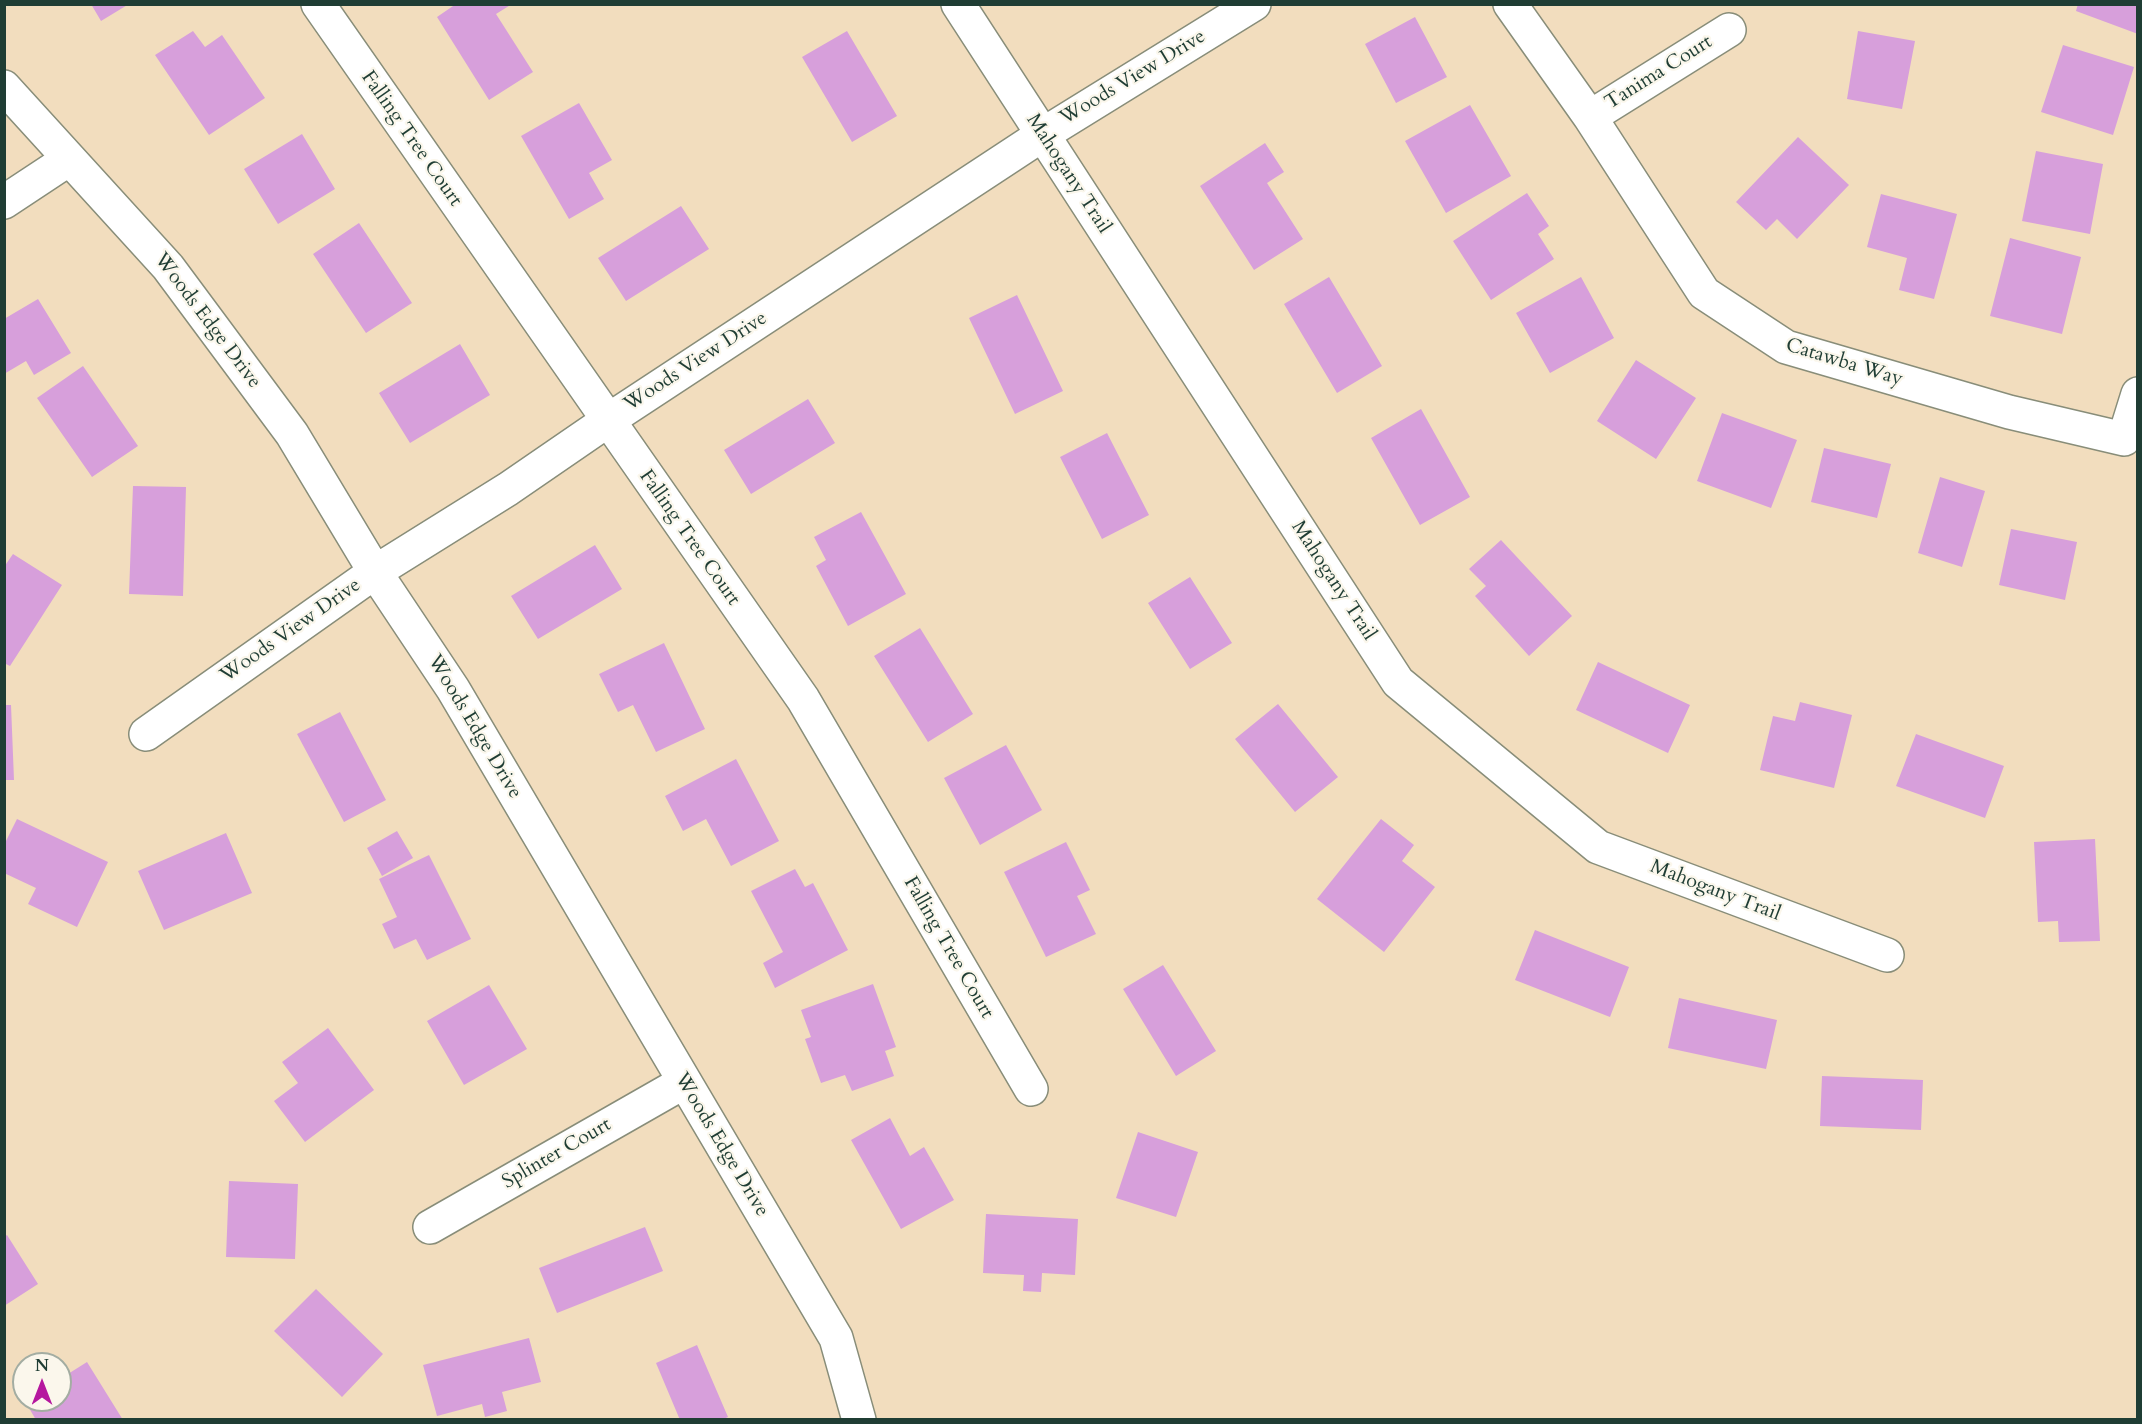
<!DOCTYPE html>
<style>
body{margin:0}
#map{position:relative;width:2142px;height:1424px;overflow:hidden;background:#f2ddbe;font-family:Cardo,serif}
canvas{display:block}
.frame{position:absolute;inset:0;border:6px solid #1f3d34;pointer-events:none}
.north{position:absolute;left:12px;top:1352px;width:60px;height:60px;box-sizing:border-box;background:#fbf7ec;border:2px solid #a3ada2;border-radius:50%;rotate:0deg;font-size:16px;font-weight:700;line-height:24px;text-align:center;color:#1f3d34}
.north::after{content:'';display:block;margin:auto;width:21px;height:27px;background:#b5179e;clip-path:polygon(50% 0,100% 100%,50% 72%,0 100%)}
</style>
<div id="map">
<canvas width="2142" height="1424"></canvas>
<div class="frame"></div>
<div class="north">N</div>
</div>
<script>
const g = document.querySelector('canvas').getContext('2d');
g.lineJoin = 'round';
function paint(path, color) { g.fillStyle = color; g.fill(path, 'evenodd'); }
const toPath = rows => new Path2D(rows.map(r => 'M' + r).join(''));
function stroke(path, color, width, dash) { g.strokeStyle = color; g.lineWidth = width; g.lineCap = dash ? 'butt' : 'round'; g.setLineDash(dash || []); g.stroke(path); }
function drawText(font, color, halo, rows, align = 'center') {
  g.font = font + ' Cardo,serif'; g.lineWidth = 4.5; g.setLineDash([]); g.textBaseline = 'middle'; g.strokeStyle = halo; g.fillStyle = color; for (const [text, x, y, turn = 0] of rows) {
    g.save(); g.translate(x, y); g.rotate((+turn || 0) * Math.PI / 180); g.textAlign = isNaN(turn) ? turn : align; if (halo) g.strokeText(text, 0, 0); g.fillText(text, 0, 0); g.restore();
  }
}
const building = toPath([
 [91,4,129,4,101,21],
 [456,4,512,4,496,14,533,72,489,100,437,17],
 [2078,4,2138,4,2138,34,2076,11],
 [1415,17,1447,77,1396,103,1365,44],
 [193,31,205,47,222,35,265,98,209,135,155,55],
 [847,31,897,116,852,142,802,57],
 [1858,31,1915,41,1902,109,1847,99],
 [2063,45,2134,67,2113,135,2041,112],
 [579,103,612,160,589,173,604,199,569,219,521,136],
 [1470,105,1511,176,1446,213,1405,141],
 [302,134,335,189,278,224,244,169],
 [1798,137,1849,185,1797,239,1777,219,1766,230,1736,202],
 [1265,143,1284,172,1267,183,1303,239,1254,270,1200,186],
 [2036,151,2103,164,2090,234,2022,221],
 [1527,193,1549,226,1538,234,1554,259,1491,300,1453,241],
 [1881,194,1957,214,1934,299,1899,290,1907,258,1867,247],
 [681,206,709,249,626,301,598,258],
 [359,223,412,303,366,333,313,254],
 [2010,238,2081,257,2062,334,1990,316],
 [1329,277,1382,366,1337,393,1284,304],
 [1581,277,1614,338,1550,373,1516,313],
 [1017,295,1063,391,1015,414,969,318],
 [38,299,71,353,34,375,26,361,4,374,4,319],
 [460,344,490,395,410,443,379,393],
 [1636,360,1696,398,1656,459,1597,421],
 [83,366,138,446,92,477,37,398],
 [808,399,835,443,751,494,724,450],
 [1421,409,1470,497,1420,525,1371,438],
 [1722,413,1797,440,1771,508,1697,481],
 [1107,433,1149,515,1102,539,1060,457],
 [1824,448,1891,464,1877,518,1811,502],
 [1940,477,1985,491,1962,567,1918,553],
 [133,486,186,487,183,596,129,594],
 [861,512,906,594,848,626,816,566,826,560,814,537],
 [2011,529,2077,542,2065,600,1999,585],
 [1501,540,1572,616,1529,656,1475,596,1486,586,1469,569],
 [595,545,622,589,538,639,511,596],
 [13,554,62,585,10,666,4,663,4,567],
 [1190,577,1232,643,1190,669,1148,603],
 [920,628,973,714,928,742,874,656],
 [664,643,705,729,656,752,633,705,618,712,599,674],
 [1598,662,1690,705,1668,753,1576,710],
 [1800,702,1852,715,1834,788,1760,770,1773,716,1795,721],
 [1278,704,1338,777,1295,812,1235,739],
 [5,705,11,705,14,780,5,780],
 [340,712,386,800,344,822,297,734],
 [1916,734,2004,766,1985,818,1896,786],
 [1006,745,1042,810,980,845,944,778],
 [736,759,779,841,731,866,706,819,683,831,665,796],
 [17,819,108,862,77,927,28,904,36,888,4,873,4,845],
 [1381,819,1414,845,1402,861,1435,887,1384,952,1317,899],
 [397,831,413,858,382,876,367,848],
 [226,833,252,893,164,930,138,871],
 [2095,839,2100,941,2059,942,2058,921,2038,922,2034,842],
 [1066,842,1090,890,1077,896,1096,934,1046,957,1004,872],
 [429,855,471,939,427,960,416,939,394,949,382,924,397,917,379,879],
 [795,869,805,887,813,883,848,950,775,988,763,963,783,952,751,891],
 [1535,930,1629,967,1610,1017,1515,980],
 [1163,965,1216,1051,1176,1076,1123,989],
 [873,984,896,1047,885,1051,894,1076,852,1091,845,1075,821,1083,805,1039,811,1037,801,1010],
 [489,985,527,1049,464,1085,427,1021],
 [1679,998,1777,1020,1766,1069,1668,1048],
 [328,1028,374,1090,305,1142,274,1101,298,1083,282,1062],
 [1822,1076,1923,1080,1921,1130,1820,1126],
 [890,1118,910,1156,924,1147,954,1200,901,1229,851,1140],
 [1138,1132,1198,1152,1176,1217,1116,1198],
 [229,1181,298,1184,295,1259,226,1257],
 [986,1214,1078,1219,1075,1275,1042,1273,1041,1292,1023,1291,1024,1275,983,1273],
 [645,1227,663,1271,557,1313,539,1268],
 [7,1235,38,1284,4,1306,4,1237],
 [316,1289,383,1354,342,1397,274,1331],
 [529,1338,541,1382,502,1392,507,1411,485,1417,482,1404,437,1416,423,1365],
 [697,1345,728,1417,721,1420,680,1420,656,1363],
 [87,1362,123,1420,36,1420,25,1401,60,1400,60,1379]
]);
const minor = toPath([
 [318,4,803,699,1031,1089],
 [958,4,1398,682,1598,847,1887,955],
 [1510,4,1590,117,1704,293,1786,347,2009,412,2124,439,2138,394],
 [4,87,168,267,292,434,375,572,453,689,836,1338,859,1420],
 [1590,117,1729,30],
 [4,202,69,159],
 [146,734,375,572,508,489,607,421,1042,135,1254,4],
 [430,1227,684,1082]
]);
const streetNames = [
 ["Tanima Court",1659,73,-32],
 ["Woods View Drive",1133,78,-31],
 ["Falling Tree Court",411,139,55],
 ["Mahogany Trail",1068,174,57],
 ["Woods Edge Drive",207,321,53],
 ["Woods View Drive",696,362,-33],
 ["Catawba Way",1844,363,17],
 ["Falling Tree Court",689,538,55],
 ["Mahogany Trail",1333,581,57],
 ["Woods View Drive",291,631,-35],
 ["Woods Edge Drive",474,727,59],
 ["Mahogany Trail",1715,891,21],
 ["Falling Tree Court",948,948,60],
 ["Woods Edge Drive",721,1145,59],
 ["Splinter Court",557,1154,-30]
];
paint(building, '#d79fdb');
stroke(minor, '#888d79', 36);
stroke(minor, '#fff', 33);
drawText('20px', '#1f3d34', '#fbf7ec', streetNames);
</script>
